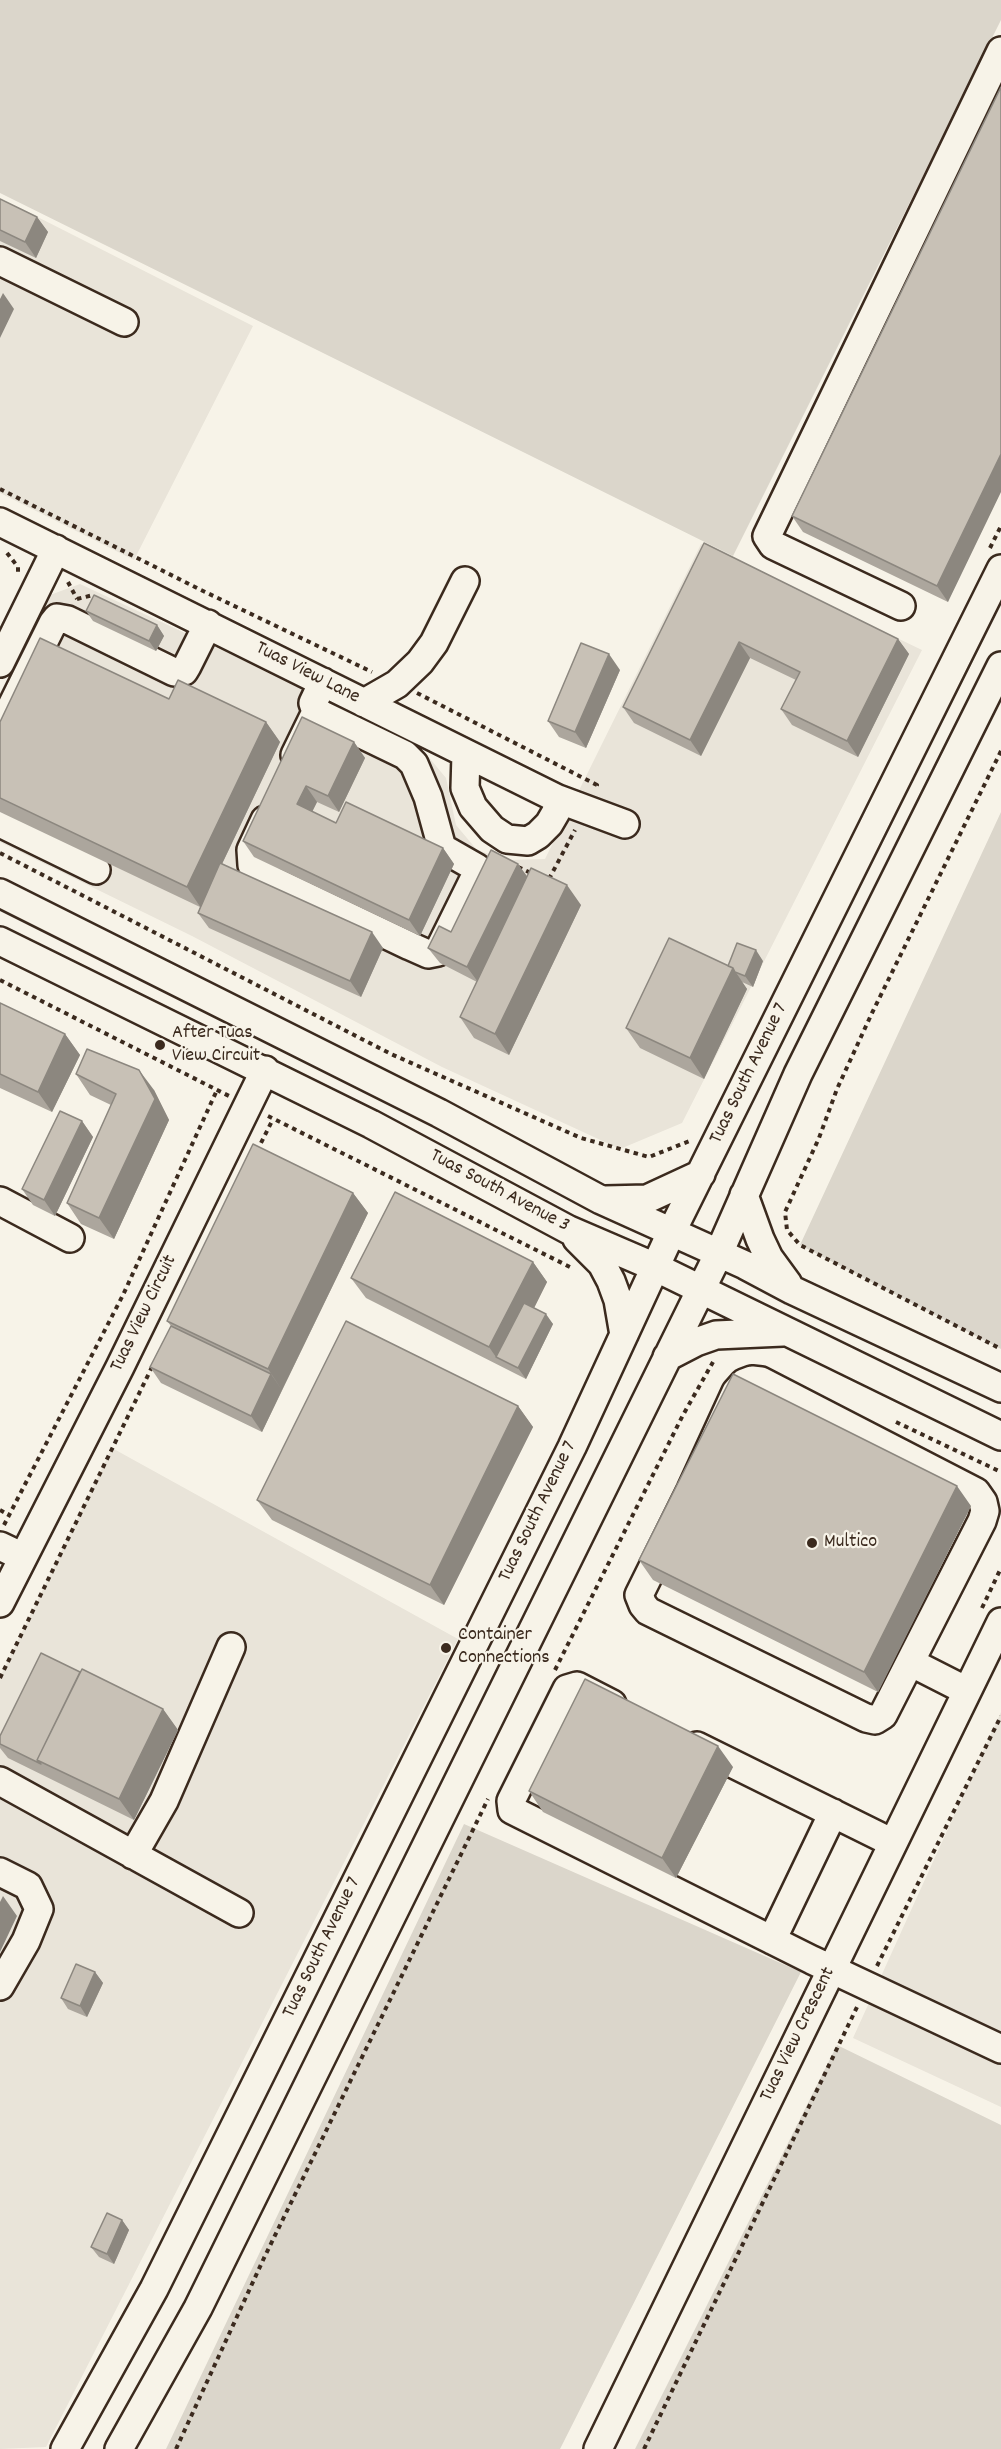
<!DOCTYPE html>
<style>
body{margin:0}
canvas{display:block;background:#f7f3e8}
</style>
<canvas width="1001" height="2449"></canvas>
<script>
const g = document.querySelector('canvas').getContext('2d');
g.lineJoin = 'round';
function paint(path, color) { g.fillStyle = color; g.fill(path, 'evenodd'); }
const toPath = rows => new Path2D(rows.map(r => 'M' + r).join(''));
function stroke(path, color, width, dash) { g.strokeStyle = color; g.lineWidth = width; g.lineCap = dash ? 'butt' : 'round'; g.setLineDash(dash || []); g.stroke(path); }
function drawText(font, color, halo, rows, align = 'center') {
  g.font = font + ' Dekko,sans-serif'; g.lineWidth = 4.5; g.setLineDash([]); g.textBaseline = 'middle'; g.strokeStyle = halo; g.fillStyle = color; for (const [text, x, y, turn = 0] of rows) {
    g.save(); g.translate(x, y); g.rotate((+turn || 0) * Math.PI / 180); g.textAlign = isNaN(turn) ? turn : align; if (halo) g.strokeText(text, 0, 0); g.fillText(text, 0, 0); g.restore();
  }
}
const built = toPath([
 [0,198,253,326,134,560,0,493],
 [701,544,922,650,682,1123,620,1149,442,1067,192,936,0,842,0,693,50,595,80,584,309,691,422,749,446,778,456,825,477,850,507,860,545,859],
 [112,1448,458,1639,46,2447,0,2449,0,1677],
 [1001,1712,1001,2107,853,2038]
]);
const green = toPath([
 [0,0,1001,0,1001,20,733,556,0,193],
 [1001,812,1001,1349,800,1245],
 [464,1824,801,1972,560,2449,166,2449],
 [837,2045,1001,2125,1001,2449,635,2449]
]);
const path = toPath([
 [0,489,201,590,372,672],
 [990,548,1001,526],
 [7,553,18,567,18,572],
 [68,582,77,599],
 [77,599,93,595],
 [417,693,597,785,595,788],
 [1001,751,872,1013,837,1089,819,1138,785,1212,787,1230,800,1245,1001,1349],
 [0,853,391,1054,581,1138,649,1157,692,1140],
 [518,867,533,874],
 [549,879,575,830],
 [0,980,229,1096],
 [268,1116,570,1267],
 [257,1151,273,1119],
 [896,1422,1001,1472],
 [0,1510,9,1515],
 [4,1525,123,1295,217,1090],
 [982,1608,1001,1568],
 [555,1670,683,1415,713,1362],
 [0,1678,153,1365],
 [877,1966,1001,1716],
 [176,2449,264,2258,488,1799],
 [644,2449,858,2005]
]);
const minor = toPath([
 [0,261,124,322],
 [0,522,558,799,625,824],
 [901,606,773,545,767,536,1001,51],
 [0,663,56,549],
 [364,703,397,684,420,662,434,643,465,581],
 [0,730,53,623,57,618,68,620,174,672,179,672,184,671,187,666,208,624],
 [466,754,465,788,473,807,492,829,507,839,528,841,538,835,549,824,556,812,558,799],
 [295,755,316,712],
 [265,820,251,850,252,865,257,870,274,881,410,946,428,954,438,952,477,873,477,868,442,848,428,797,414,764,405,755,316,712,313,703,323,682],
 [0,823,96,870],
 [0,893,439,1113,601,1200,745,1265,792,1290,1001,1388],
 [0,941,371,1124,569,1230,655,1267,1001,1436],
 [744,1195,760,1239,769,1258,788,1284],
 [605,1200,647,1199,701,1174],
 [0,1201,70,1238],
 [577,1239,602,1264,611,1281,618,1300,624,1335],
 [667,1357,696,1342,716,1335,783,1332],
 [752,1380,761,1381,976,1492,983,1502,985,1511,982,1521,883,1715,875,1720,866,1718,648,1611,643,1605,639,1595,691,1490,736,1392,744,1383,752,1380],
 [0,1546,23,1557],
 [0,1603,120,1367,265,1070],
 [910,1662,967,1691],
 [612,1704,577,1686,567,1689,511,1801,512,1810,812,1960,1001,2049],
 [697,1746,893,1843],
 [0,1781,239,1913],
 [133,1855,164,1801,231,1647],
 [0,1872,28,1886,39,1909,26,1941,0,1986],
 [772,1940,833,1813],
 [65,2449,154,2289,572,1447,671,1233,1001,569],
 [119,2449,198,2308,719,1253,798,1074,1001,666],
 [598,2449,1001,1622]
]);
const wall = toPath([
 [1001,87,948,602,803,532,792,516],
 [0,199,37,217,48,232,36,258,0,241],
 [704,543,898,639,909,654,858,757,792,725,781,709,796,680,750,658,701,756,634,723,623,707],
 [86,611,157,625,164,636,156,651,93,621],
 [620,670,586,748,559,737,548,721],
 [169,699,266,722,280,742,222,864,383,948,361,997,209,928,198,913,200,907,0,812,0,722],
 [354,742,365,758,339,812,317,802,312,812,336,823,443,848,454,864,420,936,254,857,243,841],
 [518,864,527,877,581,905,509,1055,474,1038,460,1017,477,982,440,963,428,948,451,932],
 [763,961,753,987,742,982,747,989,704,1079,640,1048,626,1028,728,966],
 [0,1003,65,1034,80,1055,52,1112,0,1088],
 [76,1074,154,1090,169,1120,114,1239,81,1224,67,1203,111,1105,90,1095],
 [82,1121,93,1137,55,1216,33,1205,22,1189],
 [353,1193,368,1213,262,1432,161,1383,150,1367,171,1326,167,1321],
 [533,1262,547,1282,534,1308,553,1324,526,1379,366,1298,351,1278],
 [518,1406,533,1427,444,1605,272,1520,257,1500],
 [971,1506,878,1692,653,1580,639,1560],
 [80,1672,163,1709,178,1730,134,1820,8,1758,0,1748,0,1736],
 [733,1767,676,1878,543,1812,529,1791],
 [95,1972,103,1983,87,2017,68,2009,61,1998],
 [122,2220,129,2230,114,2264,99,2257,91,2247]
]);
const shadedWall = toPath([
 [37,217,48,232,36,258,25,242],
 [3,293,14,309,0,338,0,299],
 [1001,454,1001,492,948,602,937,586],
 [157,625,164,636,156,651,149,641],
 [898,639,909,654,858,757,847,741],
 [739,642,750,658,701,756,690,740],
 [609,654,620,670,586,748,575,732],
 [266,722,280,742,201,908,187,887],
 [354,742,365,758,339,812,328,796],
 [306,786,317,802,308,820,297,804],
 [443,848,454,864,420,936,409,920],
 [518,864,529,879,478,982,467,967],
 [567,885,581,905,509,1055,495,1034],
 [372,932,383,948,361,997,350,981],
 [756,950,763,961,753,987,745,976],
 [733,968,747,989,704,1079,690,1058],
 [65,1034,80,1055,52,1112,38,1092],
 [139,1070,154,1090,169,1120,114,1239,99,1218],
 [82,1121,93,1137,55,1216,44,1200],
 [353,1193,368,1213,282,1390,268,1369],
 [533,1262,547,1282,507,1362,496,1357,489,1347],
 [546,1314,553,1324,526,1379,518,1368],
 [271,1374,282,1390,262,1432,251,1416],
 [518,1406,533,1427,444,1605,430,1585],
 [957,1486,971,1506,878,1692,864,1672],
 [163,1709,178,1730,134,1820,119,1799],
 [718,1746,733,1767,676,1878,662,1858],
 [3,1896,17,1916,0,1952,0,1902],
 [95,1972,103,1983,87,2017,80,2006],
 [122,2220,129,2230,114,2264,107,2254]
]);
const building = toPath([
 [1001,87,1001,454,937,586,792,516,1001,87],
 [0,199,37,217,25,242,0,230,0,199],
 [704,543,898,639,847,741,781,709,800,672,739,642,690,740,623,707,704,543],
 [94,595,157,625,149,641,86,611,94,595],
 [40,638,169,699,178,680,266,722,187,887,0,798,0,722,40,638],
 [581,643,609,654,575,732,548,721,581,643],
 [302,717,354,742,328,796,306,786,297,804,336,823,346,802,443,848,409,920,243,841,302,717],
 [491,850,518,864,467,967,428,948,439,926,451,932,491,850],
 [220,863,372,932,350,981,198,913,220,863],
 [531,868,567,885,495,1034,460,1017,531,868],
 [669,938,733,968,690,1058,626,1028,669,938],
 [737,943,756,950,745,976,735,972,733,968,728,966,737,943],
 [0,1003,65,1034,38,1092,0,1074,0,1003],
 [87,1049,139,1070,155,1099,99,1218,67,1203,116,1094,76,1074,87,1049],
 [60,1111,82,1121,44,1200,22,1189,60,1111],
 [253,1144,353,1193,268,1369,167,1321,253,1144],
 [395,1192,533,1262,489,1347,351,1278,395,1192],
 [524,1303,546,1314,518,1368,496,1357,524,1303],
 [346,1321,518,1406,430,1585,257,1500,346,1321],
 [171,1326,271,1374,251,1416,150,1367,171,1326],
 [733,1374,957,1486,864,1672,639,1560,733,1374],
 [41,1653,80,1672,37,1760,41,1764,0,1744,0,1736,41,1653],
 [82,1669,163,1709,119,1799,37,1760,82,1669],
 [585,1679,718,1746,662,1858,529,1791,585,1679],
 [76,1964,95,1972,80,2006,61,1998,76,1964],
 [107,2213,122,2220,107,2254,91,2247,107,2213]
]);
const markers = [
 [160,1045,6,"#3b2a1e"],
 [812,1543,6,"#3b2a1e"],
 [446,1648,6,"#3b2a1e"]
];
const streetNames = [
 ["Tuas View Lane",307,674,27],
 ["Tuas South Avenue 7",750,1074,-64],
 ["Tuas South Avenue 3",499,1192,28],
 ["Tuas View Circuit",145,1314,-64],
 ["Tuas South Avenue 7",539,1512,-64],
 ["Tuas South Avenue 7",323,1948,-64],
 ["Tuas View Crescent",799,2035,-64]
];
const poiNames = [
 ["After Tuas",172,1034],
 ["View Circuit",172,1057],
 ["Multico",824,1543],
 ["Container",458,1636],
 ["Connections",458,1659]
];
paint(built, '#e9e4d9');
paint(green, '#dbd6cb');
stroke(minor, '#3b2a1e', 32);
stroke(path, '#3b2a1e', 4, [4.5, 4.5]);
stroke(minor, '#f7f3e8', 27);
paint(wall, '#aca69d');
paint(shadedWall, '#8c877f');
paint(building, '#c8c1b6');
stroke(building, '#8c877f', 1.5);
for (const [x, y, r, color] of markers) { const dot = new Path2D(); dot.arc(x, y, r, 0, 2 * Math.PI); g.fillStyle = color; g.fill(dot); stroke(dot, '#f7f3e8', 2); }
drawText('20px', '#3b2a1e', '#f7f3e8', streetNames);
drawText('20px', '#3b2a1e', '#f7f3e8', poiNames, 'left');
</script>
